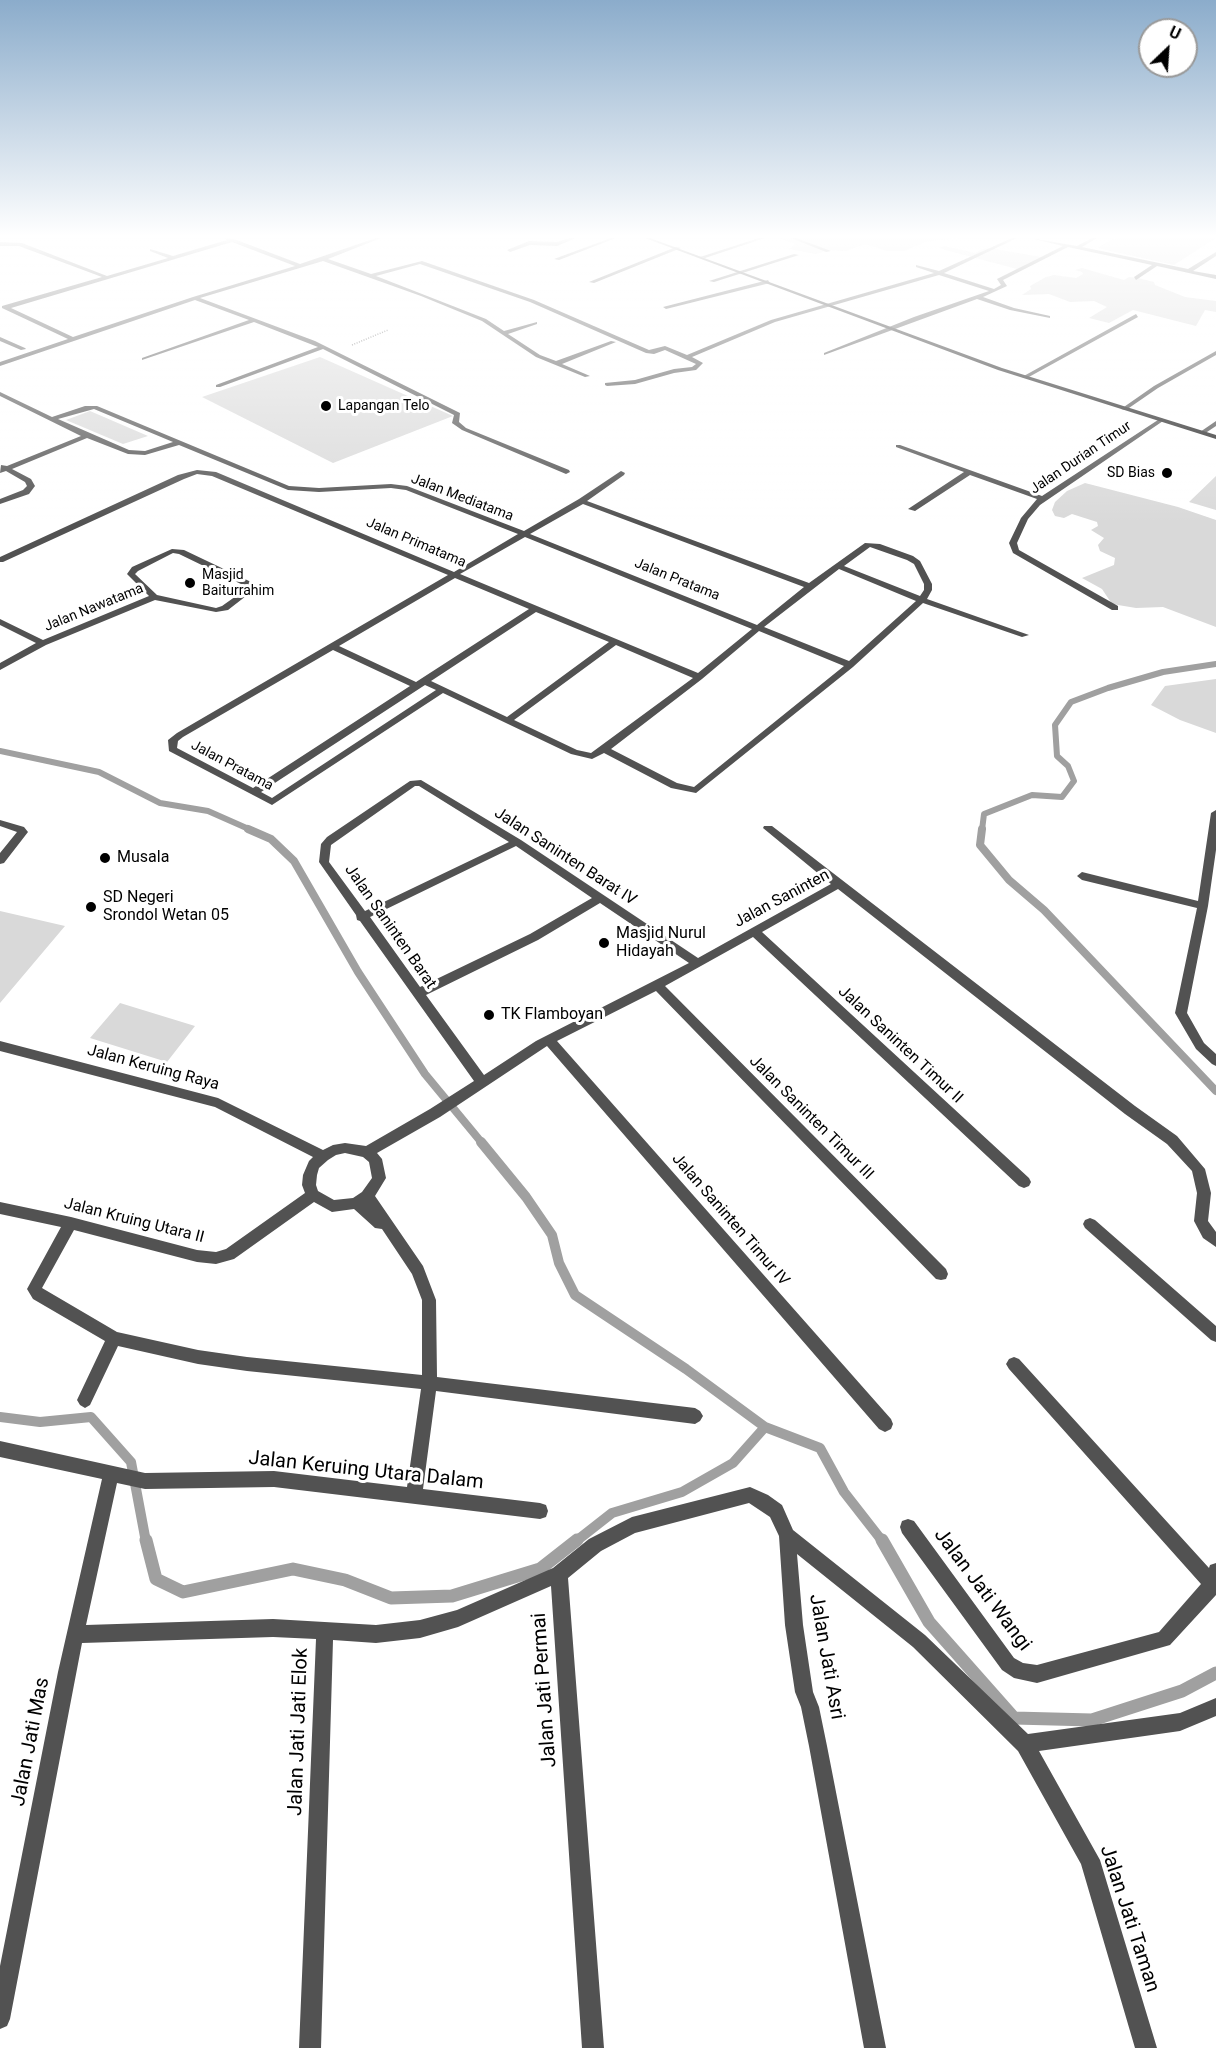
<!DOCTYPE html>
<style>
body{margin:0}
#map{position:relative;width:1216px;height:2048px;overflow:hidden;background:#fff;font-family:Roboto,sans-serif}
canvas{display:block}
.north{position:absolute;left:1138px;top:18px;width:60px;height:60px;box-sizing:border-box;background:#fff;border:2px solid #999;border-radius:50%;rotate:25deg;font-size:16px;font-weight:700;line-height:24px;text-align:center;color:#000}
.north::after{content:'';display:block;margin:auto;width:21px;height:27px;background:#000;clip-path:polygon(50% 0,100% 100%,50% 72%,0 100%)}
</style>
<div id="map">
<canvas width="1216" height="2048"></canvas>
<div class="north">U</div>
</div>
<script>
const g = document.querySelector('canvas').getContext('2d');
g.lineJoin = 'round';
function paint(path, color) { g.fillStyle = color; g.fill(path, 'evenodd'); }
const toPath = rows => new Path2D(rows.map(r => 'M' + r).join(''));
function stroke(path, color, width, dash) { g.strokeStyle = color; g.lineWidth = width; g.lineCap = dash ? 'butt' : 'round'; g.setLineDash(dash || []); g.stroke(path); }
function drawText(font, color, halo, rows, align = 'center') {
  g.font = font + ' Roboto,sans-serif'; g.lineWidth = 6; g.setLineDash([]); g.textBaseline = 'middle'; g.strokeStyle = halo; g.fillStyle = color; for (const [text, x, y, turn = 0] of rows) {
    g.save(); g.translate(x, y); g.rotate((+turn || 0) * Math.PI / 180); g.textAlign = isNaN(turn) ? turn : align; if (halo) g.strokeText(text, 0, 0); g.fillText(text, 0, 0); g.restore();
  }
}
const green = toPath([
 [779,238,958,238,925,242,905,251,887,251,865,244,846,251,828,250,816,254,789,249,795,244],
 [1115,238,1216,238,1174,265,1097,248],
 [945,246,975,253,985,248,995,249,1041,257,1017,269,938,248],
 [1082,268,1124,280,1129,277,1138,278,1154,282,1155,285,1185,297,1216,301,1216,312,1205,310,1196,326,1133,310,1109,323,1089,318,1107,307,1094,301,1070,302,1049,294,1022,295,1031,289,1030,286,1046,277,1054,275,1076,278,1083,274,1082,272,1075,270],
 [320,357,453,416,333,463,202,397],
 [90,411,148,436,123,444,66,420],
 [1216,476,1216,510,1189,502],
 [1085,483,1178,507,1216,520,1216,627,1163,607,1136,608,1112,604,1102,589,1082,578,1114,565,1115,558,1100,551,1098,545,1104,538,1091,530,1098,526,1097,522,1072,514,1064,518,1055,516,1052,510,1055,502,1067,491],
 [1216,679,1216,733,1180,720,1151,705,1165,686],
 [0,911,65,926,0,1003],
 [120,1003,195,1026,167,1062,90,1038]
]);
const streamFar3 = toPath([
 [0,751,99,772,160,803,208,811,251,830],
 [982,830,984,814,1032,795,1062,797,1074,781,1068,766,1057,756,1055,725,1071,702,1108,688,1163,672,1216,664]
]);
const streamFar2 = toPath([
 [248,829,271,839,294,861,358,972,425,1074,482,1143],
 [982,829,980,845,1009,880,1044,910,1216,1091]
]);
const streamFar1 = toPath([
 [481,1142,526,1197,552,1235,559,1263,575,1295,686,1369,765,1427,820,1448,844,1492,883,1542],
 [0,1417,40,1422,91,1417,131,1462,146,1542],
 [575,1542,612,1513,682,1492,733,1463,765,1427]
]);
const stream = toPath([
 [146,1540,156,1579,183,1592,293,1569,345,1580,391,1598,452,1596,540,1569,577,1540],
 [882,1540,929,1622,1014,1718,1092,1720,1182,1691,1216,1673]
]);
const path = toPath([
 [352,345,388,330]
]);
const service = toPath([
 [676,247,681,248,594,283,589,282,676,247],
 [1136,314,1138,317,1027,378,1022,377,1136,314],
 [1216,421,1216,426,1204,434,1200,434,1200,432,1216,421]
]);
const minor = toPath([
 [224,238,234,239,300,264,376,238,381,238,328,259,371,274,422,261,534,300,649,350,665,346,687,355,771,320,934,273,916,267,916,265,939,271,1012,238,1017,238,944,273,994,289,1001,285,997,279,1063,246,1030,238,1077,246,1092,238,1097,238,1082,247,1188,269,1216,252,1216,256,1193,271,1216,275,1216,279,1157,266,1136,280,1134,277,1152,265,1068,247,1003,280,1007,286,983,297,1014,308,1050,316,1050,318,1010,310,977,299,824,355,824,353,914,317,989,291,939,275,775,322,692,357,703,363,696,370,674,373,635,384,607,386,605,385,605,383,635,380,674,369,692,367,696,364,665,350,654,354,646,353,530,302,420,264,376,276,486,319,504,331,537,322,537,324,508,334,540,355,556,361,611,341,616,342,562,364,590,376,585,377,536,357,482,321,421,296,323,261,200,298,315,341,460,413,459,422,466,428,569,470,570,472,566,474,462,430,452,423,454,415,323,349,220,387,216,387,216,385,318,347,254,322,142,360,142,358,249,320,195,300,0,366,0,362,68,339,2,308,2,306,102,277,19,246,0,246,0,242,22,243,107,276,168,258,150,251,150,249,173,256,227,240,224,238],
 [232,242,295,266,193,297,73,337,11,308,232,242],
 [570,238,576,238,557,246,530,245,510,252,507,250,529,241,557,242,570,238],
 [611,238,616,238,559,260,554,259,611,238],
 [759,238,765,238,705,258,700,257,759,238],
 [791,238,796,238,831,251,826,252,791,238],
 [794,254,799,255,714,282,709,281,794,254],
 [768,280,770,283,666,309,663,307,768,280],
 [0,337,25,348,26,349,21,350,0,341,0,337],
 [1216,351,1216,355,1158,388,1126,410,1121,409,1154,386,1216,351],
 [0,392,52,417,85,406,97,406,289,486,319,488,391,484,407,486,524,531,579,499,621,471,625,473,624,475,587,501,809,583,865,543,880,544,913,556,920,561,932,584,932,590,927,599,1029,635,1022,637,923,603,853,667,696,793,671,788,604,753,592,759,571,754,443,693,272,805,169,751,168,740,177,733,448,575,212,476,197,474,184,479,3,562,0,562,0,557,178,475,197,470,216,472,454,572,518,534,406,490,391,488,319,492,288,490,179,445,145,455,128,454,87,438,12,469,31,479,35,486,29,494,0,504,0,499,23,490,27,486,25,482,6,471,0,473,1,465,7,466,81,436,0,396,0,392],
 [94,409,173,442,145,451,129,450,58,419,94,409],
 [583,504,804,587,757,625,530,534,583,504],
 [525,537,752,629,698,673,460,574,525,537],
 [870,547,907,560,914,564,924,584,924,590,920,596,844,566,870,547],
 [839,569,916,601,849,661,764,627,839,569],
 [455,578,529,609,416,682,339,646,455,578],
 [536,612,609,642,507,717,431,681,536,612],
 [759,631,844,666,694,787,677,783,611,749,702,679,759,631],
 [616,645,693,678,591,753,577,750,514,720,616,645],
 [333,650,410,686,253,788,177,748,178,741,183,737,333,650],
 [425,685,436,690,272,798,261,792,425,685],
 [1161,418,1164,420,1163,421,1040,505,1028,519,1017,543,1019,550,1118,606,1118,610,1112,610,1013,553,1009,543,1021,518,1037,499,970,475,915,511,908,509,964,472,896,447,896,445,900,445,1042,496,1161,418],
 [172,549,184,550,249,581,255,589,228,610,216,612,155,600,46,645,0,670,0,663,36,643,0,625,0,619,43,640,149,596,127,574,132,567,172,549],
 [173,553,179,554,243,585,246,589,222,606,216,608,157,595,135,574,138,571,173,553],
 [421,780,521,840,698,958,831,884,763,828,764,826,772,826,1135,1106,1177,1136,1205,1169,1211,1193,1208,1221,1216,1232,1216,1247,1203,1238,1194,1221,1197,1193,1192,1171,1167,1144,1125,1114,838,889,762,932,1029,1178,1031,1182,1029,1186,1024,1188,1019,1186,753,937,665,986,946,1269,948,1274,946,1279,941,1280,936,1279,656,991,557,1041,891,1419,893,1424,891,1429,885,1432,879,1429,547,1046,440,1117,377,1153,382,1159,386,1178,375,1196,423,1266,436,1300,437,1377,695,1408,700,1411,703,1416,700,1421,695,1424,436,1391,423,1489,540,1503,546,1505,548,1511,546,1517,540,1519,274,1487,145,1489,117,1483,86,1625,273,1619,376,1625,420,1620,457,1610,553,1568,589,1539,632,1517,750,1487,768,1495,782,1505,793,1530,925,1635,1028,1734,1180,1713,1216,1698,1216,1716,1180,1731,1039,1751,1100,1860,1157,2048,1135,2048,1081,1864,1018,1751,913,1647,797,1554,803,1625,813,1692,819,1707,827,1746,886,2048,864,2048,809,1746,801,1707,795,1692,785,1625,779,1536,770,1517,749,1503,635,1533,601,1551,568,1578,604,2048,582,2048,551,1586,458,1627,420,1638,376,1643,333,1640,321,2048,299,2048,316,1639,273,1637,82,1643,10,2019,7,2026,0,2029,0,1966,58,1672,102,1479,0,1457,0,1441,145,1473,274,1471,407,1487,421,1389,247,1371,198,1364,118,1346,90,1405,85,1408,80,1405,77,1400,105,1341,33,1299,27,1289,61,1227,0,1214,0,1202,71,1217,197,1250,216,1252,226,1249,305,1193,302,1185,303,1175,309,1161,313,1157,215,1107,0,1051,0,1041,218,1098,323,1150,333,1145,345,1143,366,1146,430,1109,474,1081,360,921,357,920,356,915,319,862,321,844,327,837,410,781,421,780],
 [415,786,419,786,509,842,365,911,329,862,331,845,415,786],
 [516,846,592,898,530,934,420,987,370,917,516,846],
 [600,903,689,963,536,1041,484,1075,426,995,538,940,600,903],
 [345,1153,363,1157,369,1162,372,1178,362,1192,353,1198,334,1200,318,1191,316,1185,317,1175,319,1168,328,1160,336,1155,345,1153],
 [314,1202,332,1212,354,1209,375,1228,382,1229,412,1274,422,1300,422,1375,247,1357,198,1350,117,1332,42,1288,74,1230,197,1262,216,1264,234,1259,314,1202],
 [1216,810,1216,850,1208,906,1187,1013,1204,1043,1216,1054,1216,1066,1212,1064,1196,1049,1175,1013,1197,908,1082,880,1077,876,1082,872,1198,901,1211,813,1216,810],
 [0,820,24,827,28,832,4,863,0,864,0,853,17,832,0,826,0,820],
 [1090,1218,1095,1220,1216,1326,1216,1342,1211,1340,1085,1228,1083,1224,1085,1220,1090,1218],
 [1014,1357,1019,1359,1209,1568,1210,1565,1216,1563,1216,1595,1170,1645,1037,1683,1014,1678,1002,1670,902,1533,900,1527,902,1521,908,1519,914,1521,1014,1658,1023,1663,1037,1665,1159,1632,1201,1584,1009,1369,1006,1364,1009,1359,1014,1357]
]);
const secondary = toPath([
 [645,238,650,238,1002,368,1216,435,1216,439,998,370,645,238]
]);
const markers = [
 [326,406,6,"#000"],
 [1167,473,6,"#000"],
 [190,583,6,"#000"],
 [105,858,6,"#000"],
 [91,907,6,"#000"],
 [604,943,6,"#000"],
 [489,1015,6,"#000"]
];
const farPoinames = [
 ["Lapangan Telo",338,406],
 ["SD Bias",1155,473,"right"],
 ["Masjid",202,575],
 ["Baiturrahim",202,591]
];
const farStreetnames = [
 ["Jalan Durian Timur",1081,458,-34],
 ["Jalan Mediatama",462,498,21],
 ["Jalan Primatama",416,543,23],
 ["Jalan Pratama",677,580,22],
 ["Jalan Nawatama",94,608,-22],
 ["Jalan Pratama",232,766,28]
];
const streetNames = [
 ["Jalan Saninten Barat IV",565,857,33],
 ["Jalan Saninten",782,899,-28],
 ["Jalan Saninten Barat",390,927,55],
 ["Jalan Saninten Timur II",900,1045,43],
 ["Jalan Keruing Raya",153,1068,15],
 ["Jalan Saninten Timur III",811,1118,45],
 ["Jalan Saninten Timur IV",730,1220,49],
 ["Jalan Kruing Utara II",134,1221,14]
];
const poiNames = [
 ["Musala",117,858],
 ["SD Negeri",103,898],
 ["Srondol Wetan 05",103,916],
 ["Masjid Nurul",616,934],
 ["Hidayah",616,952],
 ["TK Flamboyan",501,1015]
];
const nearStreetnames = [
 ["Jalan Keruing Utara Dalam",366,1471,6],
 ["Jalan Jati Wangi",982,1590,53],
 ["Jalan Jati Asri",826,1657,80],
 ["Jalan Jati Permai",545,1690,-94],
 ["Jalan Jati Jati Elok",299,1732,-88],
 ["Jalan Jati Mas",31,1742,-79],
 ["Jalan Jati Taman",1129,1919,72]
];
paint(green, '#d9d9d9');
stroke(streamFar3, '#a0a0a0', 6);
stroke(streamFar2, '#a0a0a0', 8);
stroke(streamFar1, '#a0a0a0', 10);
stroke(stream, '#a0a0a0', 13);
stroke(path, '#747474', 1.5, [1, 1.5]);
paint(service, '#525252');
paint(minor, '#525252');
paint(secondary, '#1f1f1f');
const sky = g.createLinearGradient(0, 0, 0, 524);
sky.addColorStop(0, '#8baccb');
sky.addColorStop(0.45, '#fff');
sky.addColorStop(1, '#ffffff00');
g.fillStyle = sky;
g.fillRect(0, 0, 1216, 524);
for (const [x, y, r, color] of markers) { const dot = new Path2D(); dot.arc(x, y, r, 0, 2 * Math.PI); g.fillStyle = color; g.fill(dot); stroke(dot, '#fff', 2); }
drawText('14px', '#000', '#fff', farPoinames, 'left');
drawText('14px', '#000', '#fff', farStreetnames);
drawText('16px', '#000', '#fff', streetNames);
drawText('16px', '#000', '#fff', poiNames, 'left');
drawText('20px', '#000', '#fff', nearStreetnames);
</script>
